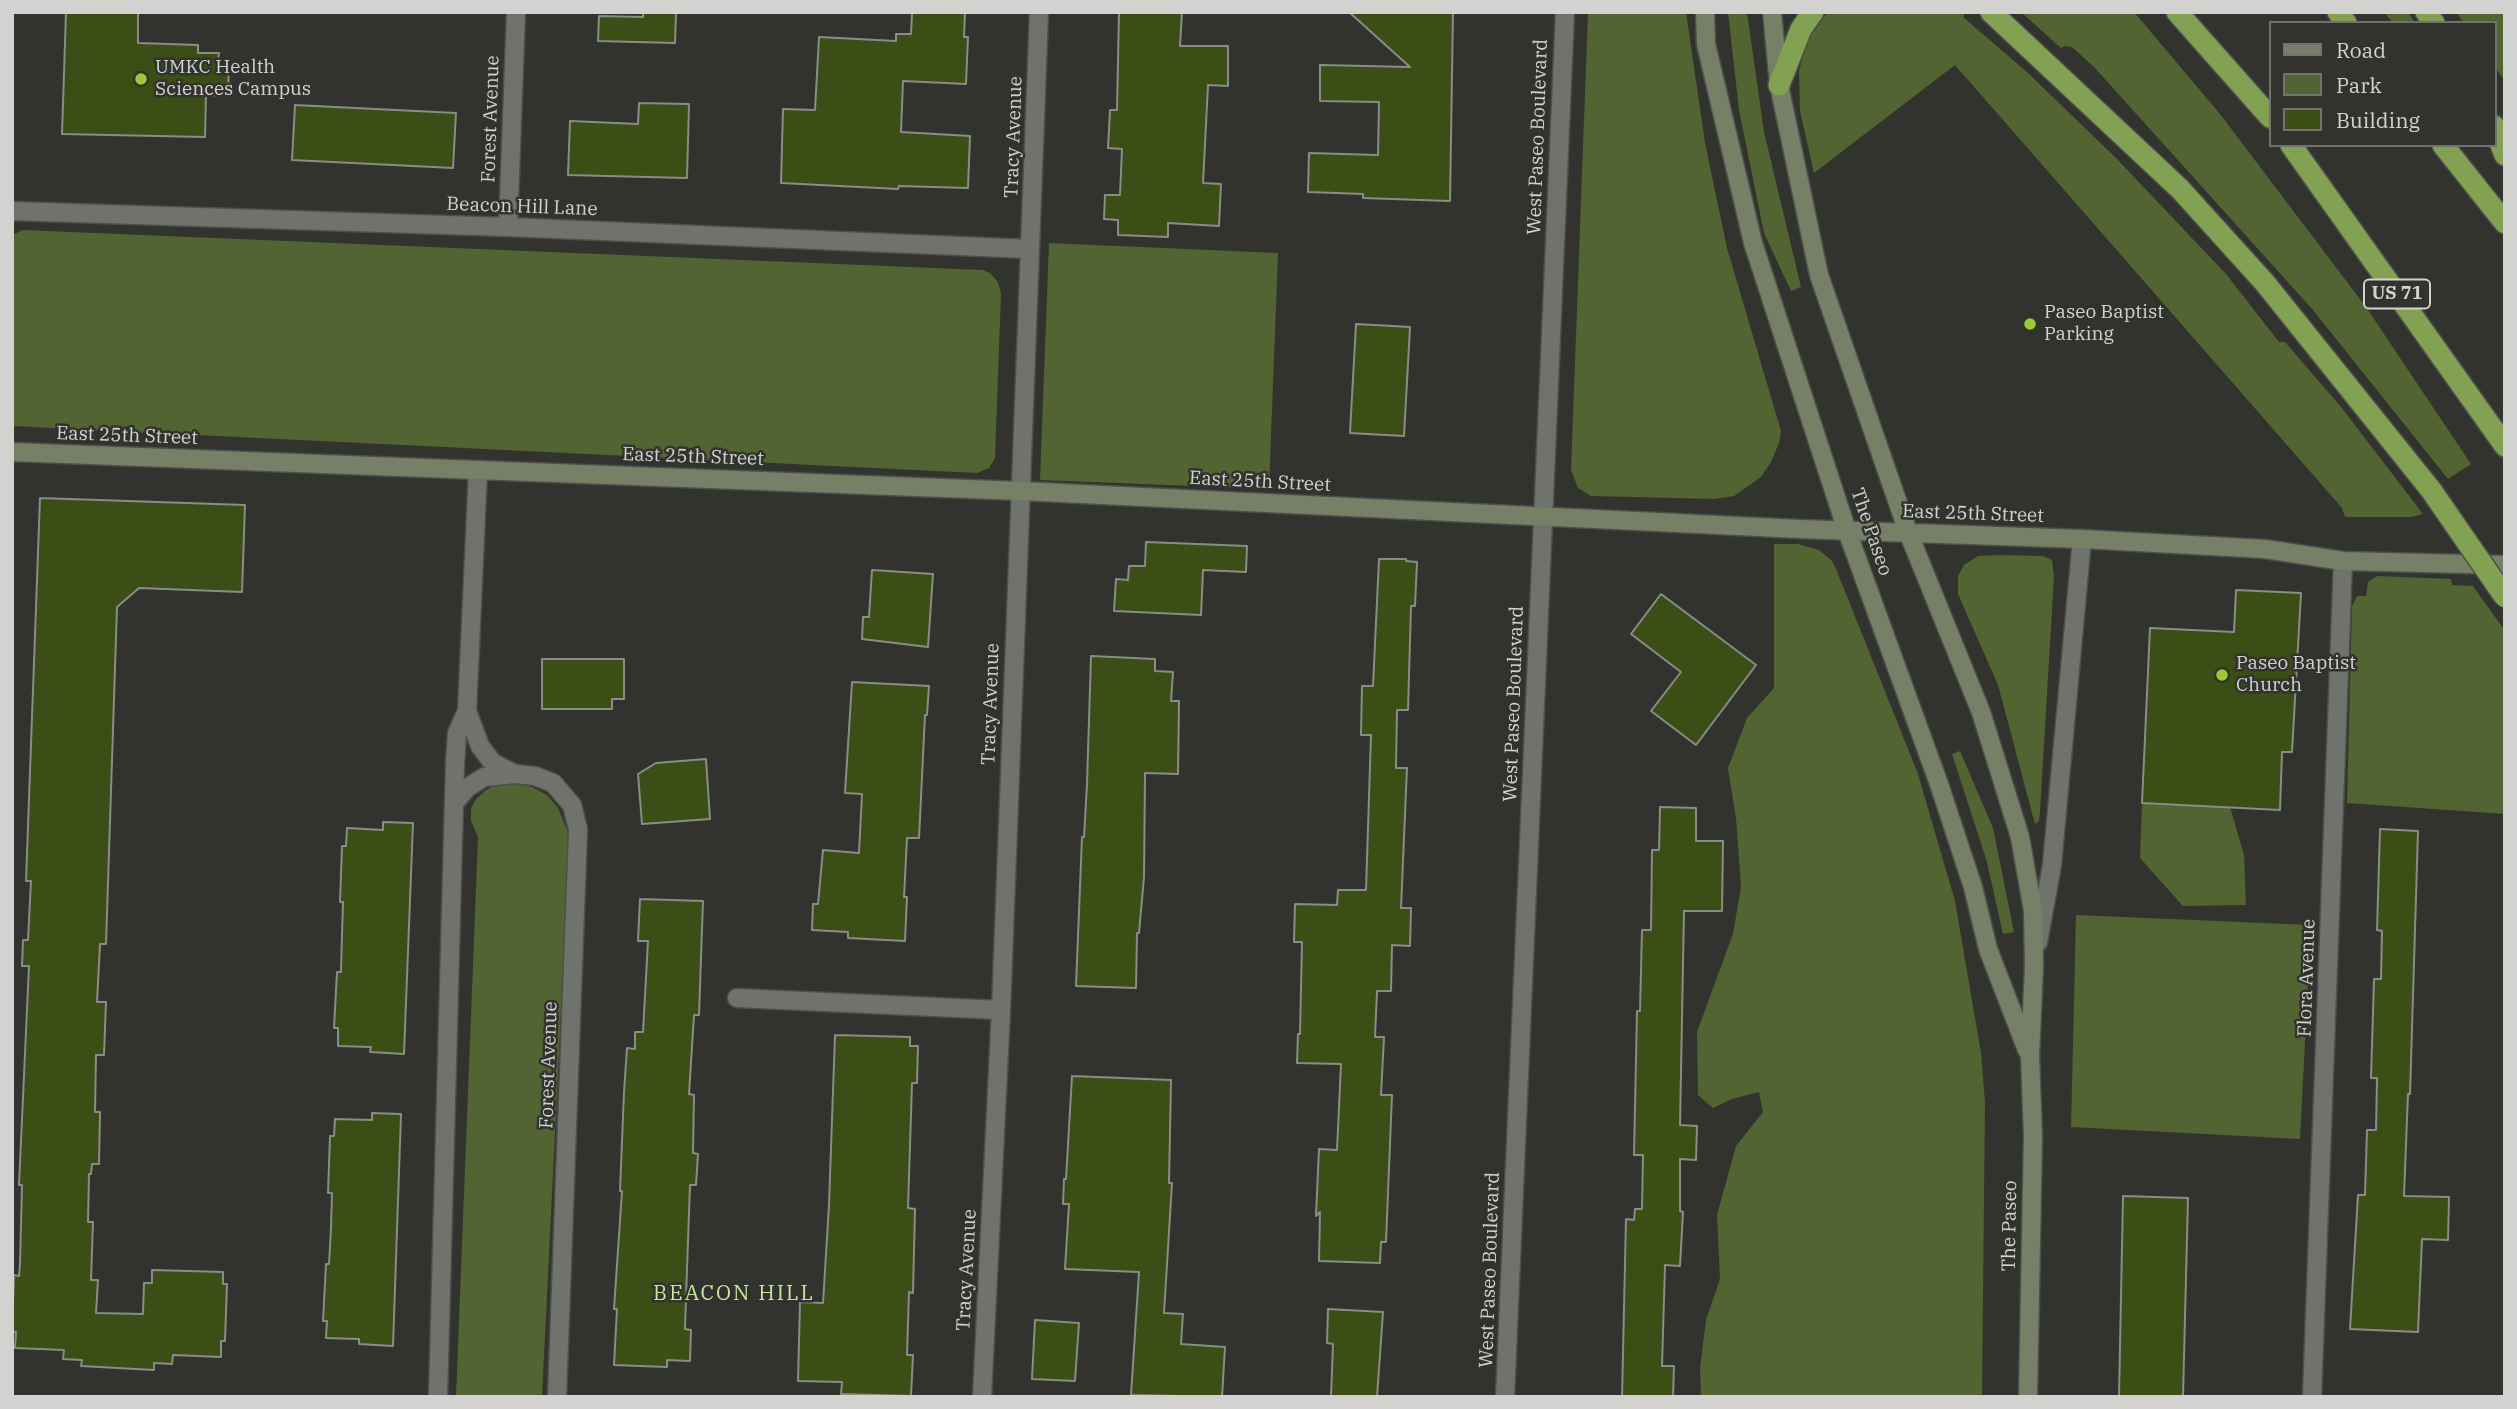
<!DOCTYPE html>
<style>
body{margin:0}
#map{position:relative;width:2517px;height:1409px;overflow:hidden;background:#32332f;font-family:"IBM Plex Serif",serif}
canvas{display:block}
.frame{position:absolute;inset:0;border:14px solid #d2d3d1;pointer-events:none}
.legend{position:absolute;left:2269px;top:21px;width:228px;height:126px;box-sizing:border-box;background:#32332f;border:2px solid #727370;margin:0;padding:9px 12px;list-style:none;font-size:21px;color:#d2d3d1}
.legend li{display:flex;align-items:center;gap:14px;height:35px}
.legend b{width:35px;border:2px solid #727370}
</style>
<div id="map">
<canvas width="2517" height="1409"></canvas>
<div class="frame"></div>
<ul class="legend">
<li><b style="height:9px;background:#768066"></b>Road</li>
<li><b style="height:19px;background:#516432"></b>Park</li>
<li><b style="height:19px;background:#3a4e15"></b>Building</li>
</ul>
</div>
<script>
const g = document.querySelector('canvas').getContext('2d');
g.lineJoin = 'round';
function paint(path, color) { g.fillStyle = color; g.fill(path, 'evenodd'); }
const toPath = rows => new Path2D(rows.map(r => 'M' + r).join(''));
function stroke(path, color, width, dash) { g.strokeStyle = color; g.lineWidth = width; g.lineCap = dash ? 'butt' : 'round'; g.setLineDash(dash || []); g.stroke(path); }
function drawText(font, color, halo, rows, align = 'center') {
  g.font = font + ' "IBM Plex Serif",serif'; g.lineWidth = 5; g.setLineDash([]); g.textBaseline = 'middle'; g.strokeStyle = halo; g.fillStyle = color; for (const [text, x, y, turn = 0] of rows) {
    g.save(); g.translate(x, y); g.rotate((+turn || 0) * Math.PI / 180); g.textAlign = isNaN(turn) ? turn : align; if (halo) g.strokeText(text, 0, 0); g.fillText(text, 0, 0); g.restore();
  }
}
const green = toPath([
 [1588,12,1686,12,1705,143,1727,248,1781,431,1779,443,1771,462,1761,477,1734,496,1715,499,1591,496,1578,488,1571,470],
 [1728,12,1747,12,1764,132,1801,287,1791,291,1764,233,1739,110],
 [1828,12,1965,12,1963,17,2028,73,2116,158,2226,274,2279,342,2285,342,2341,407,2423,514,2411,517,2345,517,2342,508,1955,65,1814,173,1800,111,1799,71,1807,40],
 [2021,12,2134,12,2220,114,2366,307,2471,464,2448,479,2313,310,2094,67,2072,47,2065,46,2061,48],
 [2384,12,2408,12,2415,23,2393,23],
 [2456,12,2505,12,2505,81,2494,66,2494,23,2464,23],
 [23,230,983,270,990,273,998,282,1001,294,995,458,989,468,977,473,12,426,12,235],
 [1049,243,1278,253,1269,489,1040,480],
 [1774,544,1798,544,1819,550,1832,561,1836,569,1918,774,1955,901,1981,1053,1985,1102,1982,1397,1701,1397,1700,1369,1706,1320,1720,1279,1717,1215,1736,1146,1763,1112,1759,1092,1732,1099,1713,1108,1698,1095,1697,1032,1733,934,1741,887,1736,818,1728,768,1747,718,1774,688],
 [1999,555,2043,556,2052,560,2054,577,2040,811,2039,821,2035,824,1998,685,1958,594,1958,576,1964,565,1978,556],
 [2377,576,2451,579,2452,585,2473,586,2505,631,2505,814,2347,803,2352,606,2357,596,2366,596,2368,582],
 [1960,751,1993,828,2014,932,2003,934,1987,862,1952,754],
 [498,783,514,783,532,787,547,795,558,808,568,832,569,849,542,1397,456,1397,478,837,471,821,471,808,476,799,486,790],
 [2142,803,2230,807,2244,855,2246,905,2183,906,2140,858],
 [2076,915,2311,925,2300,1139,2071,1127]
]);
const building = toPath([
 [66,12,138,12,138,43,198,45,198,53,219,53,218,61,229,61,228,96,206,95,205,137,62,134,66,12],
 [912,12,965,12,964,37,968,37,966,84,903,81,901,132,970,136,968,188,899,186,898,189,781,183,783,109,815,110,819,37,896,41,896,34,911,34,912,12],
 [1119,12,1182,12,1180,46,1228,46,1228,86,1208,85,1203,183,1221,184,1219,226,1168,223,1168,237,1118,235,1118,220,1104,219,1105,195,1120,195,1122,149,1108,148,1110,110,1117,110,1119,12],
 [1349,12,1453,12,1450,201,1363,198,1363,194,1308,192,1309,153,1378,155,1379,102,1320,101,1320,65,1410,67,1349,12],
 [643,13,676,13,675,43,598,41,599,16,643,17,643,13],
 [639,103,689,104,687,178,568,175,570,121,638,124,639,103],
 [295,105,456,113,453,168,292,160,295,105],
 [1356,324,1410,327,1404,436,1350,433,1356,324],
 [40,498,245,505,242,592,139,588,117,607,106,944,100,944,97,1002,106,1002,104,1055,96,1055,95,1112,100,1112,99,1164,92,1164,91,1174,89,1174,88,1222,93,1222,91,1280,98,1280,96,1313,143,1314,144,1283,152,1283,152,1270,223,1272,223,1284,227,1284,225,1341,221,1341,221,1357,173,1355,172,1364,154,1363,154,1370,81,1366,82,1360,63,1359,64,1350,15,1348,16,1332,12,1332,14,1275,19,1276,20,1264,22,1185,19,1185,29,966,22,966,23,940,28,940,31,881,26,881,40,498],
 [1146,542,1247,546,1246,572,1203,570,1201,615,1114,611,1116,579,1128,580,1129,566,1145,566,1146,542],
 [1379,559,1406,559,1406,561,1417,562,1415,606,1411,606,1408,710,1397,710,1396,768,1407,768,1401,908,1411,908,1410,946,1392,945,1391,991,1377,991,1375,1037,1384,1037,1381,1095,1392,1095,1386,1242,1381,1242,1380,1263,1319,1261,1320,1212,1316,1216,1319,1149,1337,1150,1341,1064,1297,1063,1298,1034,1300,1034,1302,942,1294,942,1295,904,1337,905,1338,890,1366,890,1371,735,1361,735,1362,686,1373,686,1379,559],
 [872,570,933,574,928,647,862,639,863,617,869,617,872,570],
 [2236,590,2301,593,2292,752,2282,752,2280,810,2142,803,2150,628,2234,632,2236,590],
 [1661,594,1756,665,1696,745,1651,711,1681,672,1631,634,1661,594],
 [1091,656,1155,659,1155,671,1173,672,1171,701,1179,701,1178,774,1145,773,1144,877,1139,933,1137,933,1136,988,1076,986,1082,837,1084,837,1087,784,1091,656],
 [542,659,624,659,624,699,612,699,612,709,542,709,542,659],
 [852,682,929,686,927,715,925,715,919,838,907,838,904,897,907,897,905,941,848,938,848,932,812,930,813,904,818,904,823,850,859,853,862,794,845,793,852,682],
 [706,759,710,819,642,824,638,774,656,763,706,759],
 [1660,807,1696,808,1696,841,1723,841,1722,911,1684,911,1680,1125,1697,1126,1696,1160,1680,1159,1680,1211,1683,1212,1680,1266,1665,1265,1662,1366,1674,1366,1673,1397,1622,1397,1626,1219,1634,1220,1635,1209,1642,1209,1643,1155,1634,1155,1637,1011,1640,1011,1642,930,1651,930,1652,850,1659,850,1660,807],
 [383,822,413,823,404,1054,370,1052,371,1047,338,1046,338,1028,334,1028,337,972,341,972,342,935,343,902,340,902,342,846,346,846,347,828,383,830,383,822],
 [2380,829,2418,831,2410,1094,2408,1094,2404,1196,2449,1197,2448,1240,2422,1239,2418,1332,2350,1329,2358,1195,2365,1195,2367,1130,2376,1130,2377,1078,2371,1078,2374,979,2381,979,2382,931,2377,930,2380,829],
 [640,899,703,901,699,1015,694,1015,689,1094,694,1095,693,1153,698,1154,696,1185,690,1185,687,1269,685,1329,691,1330,690,1361,667,1360,667,1367,614,1365,617,1309,614,1309,622,1191,620,1191,624,1092,627,1048,635,1049,635,1032,643,1032,648,941,638,941,640,899],
 [835,1035,910,1037,910,1046,918,1046,917,1083,912,1083,908,1208,915,1209,913,1293,909,1292,907,1355,913,1355,911,1396,841,1394,842,1382,798,1381,800,1302,823,1303,829,1205,835,1035],
 [1072,1076,1171,1080,1169,1183,1172,1183,1164,1313,1183,1314,1181,1344,1225,1347,1222,1397,1131,1395,1139,1272,1065,1269,1069,1204,1063,1204,1064,1179,1066,1179,1072,1076],
 [372,1113,401,1114,393,1346,359,1344,359,1339,326,1338,327,1321,323,1321,326,1264,329,1264,331,1228,332,1193,328,1193,330,1136,334,1136,335,1119,372,1120,372,1113],
 [2123,1196,2188,1198,2183,1397,2119,1397,2123,1196],
 [1328,1309,1383,1312,1377,1397,1331,1397,1333,1344,1327,1343,1328,1309],
 [1035,1320,1079,1323,1075,1381,1032,1379,1035,1320]
]);
const street = toPath([
 [12,211,508,227,1030,249],
 [508,227,516,12],
 [478,470,467,711,480,746,493,763,515,774,535,776,553,783,572,805,578,829,557,1397],
 [454,803,467,788,484,777,515,774],
 [2038,942,2052,865,2082,539],
 [737,998,1001,1010],
 [438,1397,455,764,457,733,467,711],
 [982,1397,1001,1010,1039,12],
 [1505,1397,1565,12],
 [2312,1397,2343,561]
]);
const secondary = toPath([
 [1705,12,1706,44,1753,243,1847,531,1939,784,1973,887,1988,949,2027,1050],
 [1772,12,1779,85,1819,275,1908,532,1981,712,2020,837,2033,911,2034,966,2030,1056,2033,1136,2028,1397],
 [12,452,1020,491,1800,529,2082,539,2265,549,2343,561,2505,565]
]);
const highway = toPath([
 [1991,12,2180,189,2265,283,2431,490],
 [2177,12,2270,117],
 [2338,12,2346,23],
 [2426,12,2434,23],
 [1779,85,1801,29,1813,12],
 [2494,126,2505,155],
 [2291,145,2505,446],
 [2443,145,2505,223]
]);
const highwayBridge = toPath([
 [2431,490,2505,597]
]);
const markers = [
 [141,79,7,"#9acb35"],
 [2030,324,7,"#9acb35"],
 [2222,675,7,"#9acb35"]
];
const shields = [
 [2397,294,66]
];
const shieldNames = [
 ["US 71",2397,294]
];
const poiNames = [
 ["UMKC Health",155,68],
 ["Sciences Campus",155,90],
 ["Paseo Baptist",2044,313],
 ["Parking",2044,335],
 ["Paseo Baptist",2236,664],
 ["Church",2236,686]
];
const streetNames = [
 ["Forest Avenue",491,119,-88],
 ["Tracy Avenue",1014,137,-88],
 ["West Paseo Boulevard",1538,137,-88],
 ["Beacon Hill Lane",522,207,2],
 ["East 25th Street",127,436,2],
 ["East 25th Street",693,457,2],
 ["East 25th Street",1260,482,3],
 ["East 25th Street",1973,514,2],
 ["The Paseo",1871,532,71],
 ["Tracy Avenue",991,704,-88],
 ["West Paseo Boulevard",1514,704,-88],
 ["Flora Avenue",2307,978,-88],
 ["Forest Avenue",549,1065,-88],
 ["The Paseo",2010,1226,-89],
 ["Tracy Avenue",967,1270,-87],
 ["West Paseo Boulevard",1490,1270,-88]
];
const neighbourhoodNames = [
 ["BEACON HILL",734,1294]
];
paint(green, '#516432');
paint(building, '#3a4e15');
stroke(building, '#8a8c88', 2);
stroke(street, '#4e4f4b', 21);
stroke(secondary, '#4e4f4b', 21);
stroke(highway, '#4e4f4b', 24);
stroke(street, '#70726e', 18);
stroke(secondary, '#768066', 18);
stroke(highway, '#83a152', 21);
stroke(highwayBridge, '#4e4f4b', 24, []);
stroke(highwayBridge, '#83a152', 21);
for (const [x, y, r, color] of markers) { const dot = new Path2D(); dot.arc(x, y, r, 0, 2 * Math.PI); g.fillStyle = color; g.fill(dot); stroke(dot, '#32332f', 2.5); }
for (const [x, y, w] of shields) { const box = new Path2D(); box.roundRect(x - w / 2, y - 14.5, w, 29, 5); g.fillStyle = '#32332f'; g.fill(box); stroke(box, '#d2d3d1', 2); }
drawText('bold 18px', '#d2d3d1', null, shieldNames);
drawText('19px', '#d2d3d1', '#32332f', poiNames, 'left');
drawText('19px', '#d2d3d1', '#32332f', streetNames);
g.letterSpacing = '2px';
drawText('21px', '#c7e59d', '#32332f', neighbourhoodNames);
g.letterSpacing = '0px';
</script>
